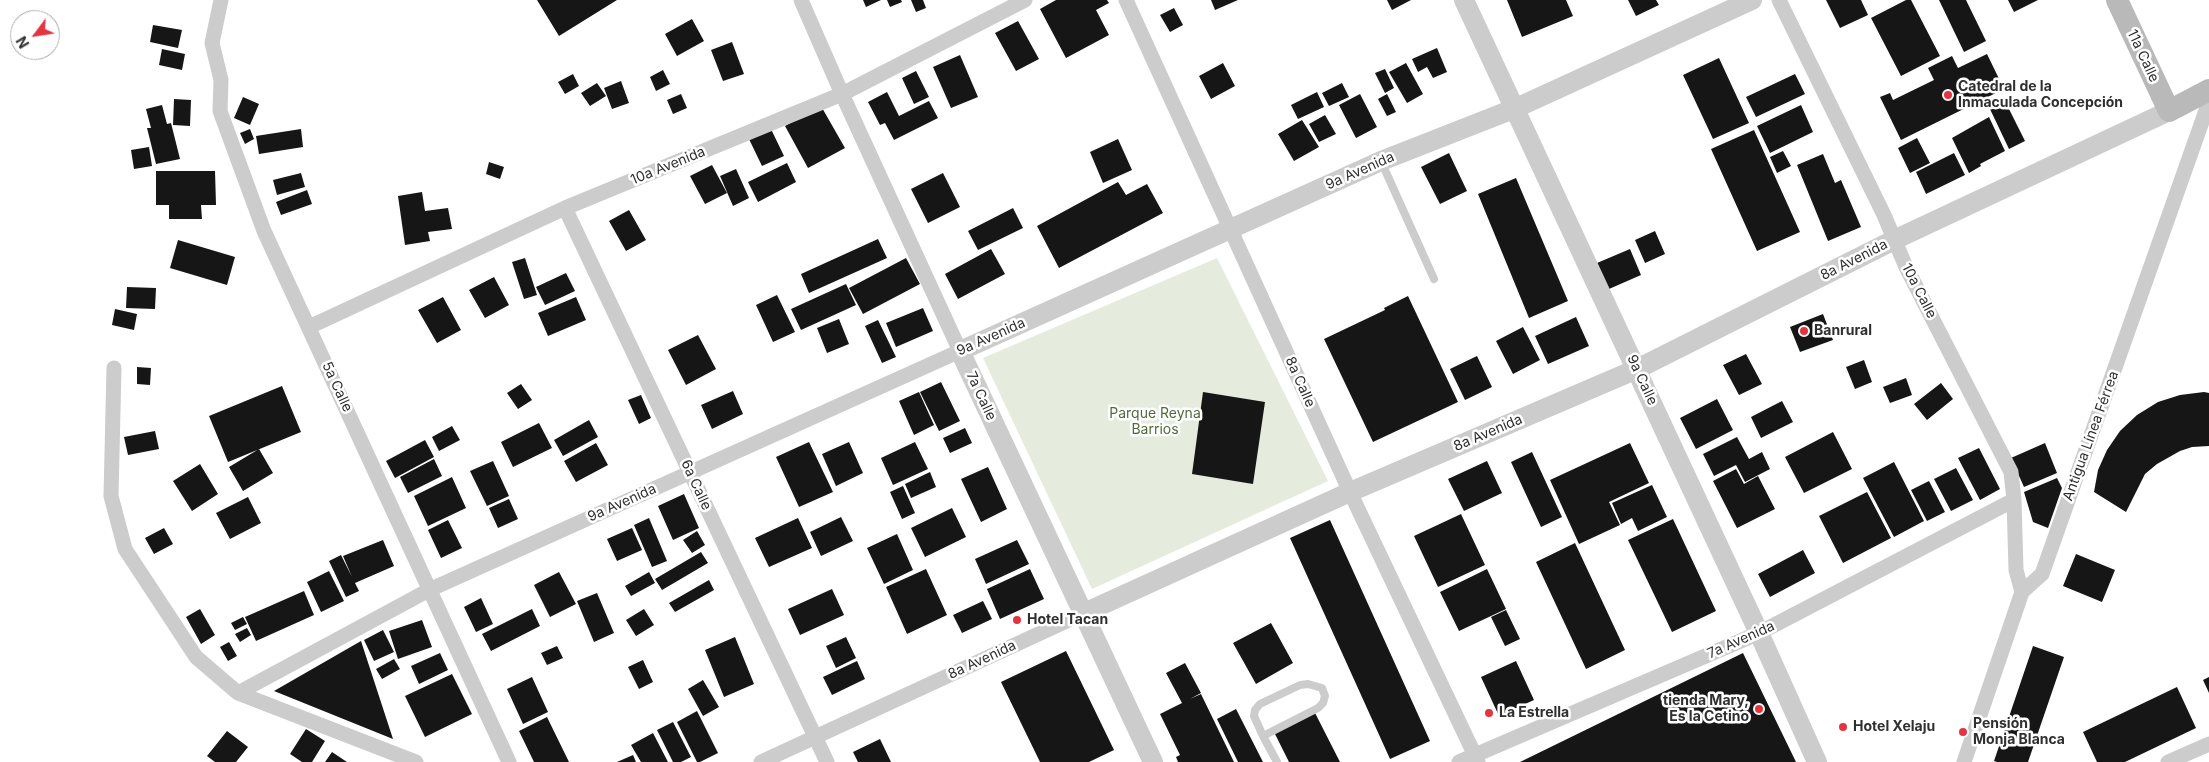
<!DOCTYPE html>
<meta charset="utf-8">
<style>
body{margin:0}
#map{position:relative;width:2209px;height:762px;overflow:hidden;background:#fff;font-family:Inter,sans-serif}
canvas{display:block}
.north{position:absolute;left:10px;top:10px;width:50px;height:50px;box-sizing:border-box;background:#fff;border:1px solid #acacac;border-radius:50%;rotate:239deg;font-size:14px;font-weight:700;line-height:20px;text-align:center;color:#2f2f2f}
.north::after{content:'';display:block;margin:auto;width:18px;height:22px;background:#e23541;clip-path:polygon(50% 0,100% 100%,50% 72%,0 100%)}
</style>
<div id="map">
<canvas width="2209" height="762"></canvas>
<div class="north">N</div>
</div>
<script>
const g = document.querySelector('canvas').getContext('2d');
g.lineJoin = 'round';
function paint(path, color) { g.fillStyle = color; g.fill(path, 'evenodd'); }
const toPath = rows => new Path2D(rows.map(r => 'M' + r).join(''));
function stroke(path, color, width, dash) { g.strokeStyle = color; g.lineWidth = width; g.lineCap = dash ? 'butt' : 'round'; g.setLineDash(dash || []); g.stroke(path); }
function drawText(font, color, halo, rows, align = 'center') {
  g.font = font + ' Inter,sans-serif'; g.lineWidth = 5; g.setLineDash([]); g.textBaseline = 'middle'; g.strokeStyle = halo; g.fillStyle = color; for (const [text, x, y, turn = 0] of rows) {
    g.save(); g.translate(x, y); g.rotate((+turn || 0) * Math.PI / 180); g.textAlign = isNaN(turn) ? turn : align; if (halo) g.strokeText(text, 0, 0); g.fillText(text, 0, 0); g.restore();
  }
}
const green = toPath([
 [1217,258,1328,481,1092,589,983,358]
]);
const building = toPath([
 [537,0,617,0,559,36],
 [863,0,881,0,866,7],
 [887,0,901,0,902,2,890,7],
 [911,0,923,0,926,8,916,12],
 [1056,0,1107,0,1109,3,1096,10,1109,35,1066,58,1040,9],
 [1211,0,1238,0,1215,10],
 [1387,0,1411,0,1392,10],
 [1507,0,1566,0,1573,16,1522,37],
 [1628,0,1656,0,1659,5,1636,16],
 [1826,0,1861,0,1868,15,1840,28],
 [1906,0,1911,0,1940,56,1901,76,1871,18],
 [1939,0,1966,0,1986,41,1964,52],
 [2008,0,2038,0,2014,12],
 [1174,8,1183,25,1170,32,1160,15],
 [692,19,704,41,677,56,665,34],
 [1018,21,1039,59,1016,71,995,33],
 [153,25,182,30,178,48,150,42],
 [732,42,744,74,723,81,711,50],
 [1437,48,1447,72,1433,78,1427,67,1418,72,1412,59],
 [162,49,185,54,182,70,159,65],
 [1987,54,2004,89,1901,140,1880,97,1890,93,1893,100,1934,80,1928,68,1952,56,1958,68],
 [960,55,978,97,951,108,933,67],
 [1719,58,1749,123,1713,139,1683,75],
 [1223,63,1235,86,1211,99,1199,76],
 [1406,63,1423,94,1407,103,1389,72],
 [1385,69,1394,88,1385,93,1375,73],
 [663,70,670,84,656,91,650,77],
 [916,71,929,97,914,104,902,78],
 [573,74,579,86,565,94,558,82],
 [1795,74,1805,94,1756,117,1746,97],
 [621,81,629,103,612,109,604,88],
 [597,83,606,96,590,106,581,93],
 [1342,83,1349,97,1329,106,1322,93],
 [887,92,899,116,929,101,938,118,894,140,885,123,880,125,868,102],
 [1317,92,1324,107,1298,119,1291,105],
 [681,94,687,108,673,114,667,100],
 [1360,94,1377,127,1356,138,1339,105],
 [1387,94,1396,112,1387,116,1378,99],
 [243,97,259,104,250,125,234,118],
 [174,99,191,100,190,126,173,125],
 [2004,99,2025,141,2009,149,1989,107],
 [162,105,167,124,171,123,180,159,156,164,147,128,151,128,146,109],
 [1801,105,1813,132,1770,153,1757,126],
 [821,106,845,148,808,168,785,126],
 [1325,115,1336,134,1319,142,1309,124],
 [1989,117,2005,151,1980,164,1981,166,1969,173,1952,138],
 [1302,120,1319,147,1294,161,1278,134],
 [770,127,784,156,762,166,748,137],
 [250,129,254,139,245,144,240,133],
 [301,129,303,147,259,154,256,136],
 [1754,130,1800,232,1757,251,1711,149],
 [1917,138,1930,163,1910,173,1898,148],
 [1118,139,1132,170,1103,183,1090,152],
 [149,147,152,166,134,169,131,150],
 [1783,151,1791,166,1777,173,1770,157],
 [1449,153,1467,191,1440,204,1421,167],
 [1954,153,1965,175,1926,194,1916,172],
 [1823,154,1835,183,1841,180,1861,227,1828,241,1797,165],
 [489,162,504,167,500,179,486,174],
 [787,163,796,182,758,202,748,182],
 [712,165,727,193,705,204,690,176],
 [736,169,749,198,733,206,720,176],
 [156,171,215,171,216,205,201,205,202,219,169,219,169,205,156,205],
 [301,173,305,187,277,195,273,180],
 [943,173,960,207,928,223,911,189],
 [1516,178,1568,301,1529,318,1478,194],
 [1118,182,1126,195,1147,184,1163,213,1059,268,1037,226],
 [307,190,312,204,281,215,276,202],
 [422,192,425,211,448,208,452,229,428,232,430,241,405,245,398,196],
 [1013,208,1023,228,978,250,968,231],
 [629,210,646,240,626,251,609,221],
 [1655,231,1665,254,1645,263,1635,240],
 [878,239,887,258,809,293,801,274],
 [178,240,235,257,227,285,170,268],
 [991,249,1005,274,958,299,945,274],
 [1630,249,1641,275,1609,289,1597,263],
 [525,258,537,295,524,299,512,262],
 [906,258,920,284,863,314,849,288],
 [566,273,575,291,545,305,536,287],
 [494,277,509,305,485,318,469,290],
 [846,284,856,305,801,330,791,309],
 [127,287,156,288,155,309,126,308],
 [777,295,795,332,773,342,756,305],
 [1408,296,1458,402,1373,442,1324,339,1385,310,1384,308],
 [443,297,461,330,437,343,418,310],
 [576,297,586,320,548,336,538,313],
 [923,308,933,331,896,347,886,323],
 [115,309,137,314,134,330,112,325],
 [1823,314,1833,340,1800,352,1790,327],
 [1576,317,1589,346,1548,364,1535,336],
 [839,319,849,344,827,353,817,328],
 [878,320,896,357,882,363,865,326],
 [1523,327,1540,360,1513,374,1496,341],
 [698,335,716,369,686,385,668,350],
 [1746,354,1762,384,1739,395,1723,365],
 [1477,356,1492,387,1465,400,1450,369],
 [1864,360,1872,382,1855,389,1846,367],
 [137,367,151,368,150,385,137,384],
 [1906,378,1912,395,1890,403,1883,387],
 [941,382,960,421,939,431,920,392],
 [1941,383,1953,399,1927,420,1914,404],
 [521,384,532,400,518,409,507,393],
 [282,386,301,432,228,462,209,416],
 [733,391,743,414,712,429,701,405],
 [919,392,934,425,914,435,899,401],
 [1203,392,1265,402,1253,484,1192,474],
 [2204,392,2209,393,2209,446,2192,447,2180,451,2157,464,2145,474,2126,512,2094,492,2098,470,2107,450,2120,431,2137,415,2158,402,2180,395],
 [641,395,651,418,639,424,628,400],
 [1717,399,1733,430,1696,449,1680,418],
 [1782,401,1793,422,1761,438,1751,417],
 [589,420,598,437,563,456,554,440],
 [539,423,552,448,513,467,501,442],
 [452,426,460,440,439,451,432,437],
 [965,428,972,443,950,453,943,438],
 [155,431,159,449,128,455,124,437],
 [1833,432,1852,469,1804,493,1785,457],
 [1737,437,1749,459,1762,452,1770,469,1745,482,1736,465,1714,476,1703,454],
 [425,440,434,457,395,478,386,461],
 [809,442,833,492,799,507,776,457],
 [849,442,863,473,836,486,822,454],
 [915,442,928,469,893,485,881,458],
 [596,443,608,465,576,482,564,461],
 [1630,443,1649,483,1609,502,1620,525,1579,544,1550,480],
 [2045,443,2057,473,2024,487,2011,458],
 [1979,448,2000,489,1980,500,1958,458],
 [259,449,273,473,243,491,229,467],
 [1532,452,1562,517,1541,527,1511,462],
 [434,459,442,476,408,493,400,477],
 [493,461,509,496,487,506,470,471],
 [1487,461,1502,493,1464,511,1448,479],
 [1894,462,1924,521,1894,537,1863,478],
 [200,464,218,494,192,511,173,481],
 [988,467,1007,509,981,522,961,479],
 [1956,468,1973,500,1951,511,1934,479],
 [1736,469,1744,484,1758,476,1775,509,1737,528,1713,481],
 [930,472,936,487,911,498,905,484],
 [452,477,466,508,428,526,414,496],
 [2057,478,2062,488,2048,528,2033,522,2024,492],
 [1929,481,1945,512,1927,521,1911,490],
 [1652,485,1667,517,1638,531,1632,518,1621,524,1612,503],
 [903,486,915,513,902,519,890,492],
 [1867,492,1891,538,1843,563,1819,516],
 [684,494,699,528,673,540,658,506],
 [248,497,261,523,230,539,216,513],
 [509,499,518,519,498,528,489,508],
 [952,508,966,537,925,557,911,528],
 [1461,514,1485,565,1438,587,1414,536],
 [841,517,853,541,821,556,810,532],
 [649,518,667,561,652,567,634,525],
 [798,518,812,548,769,567,755,538],
 [1673,519,1716,611,1672,632,1628,540],
 [448,520,462,548,441,558,428,530],
 [1330,520,1430,741,1390,759,1290,538],
 [164,528,173,544,154,554,145,538],
 [632,528,642,550,617,561,607,539],
 [697,531,705,545,692,553,683,540],
 [897,534,913,570,884,584,867,548],
 [383,540,394,566,355,583,359,591,346,597,329,561,341,555,352,577,343,556],
 [1017,540,1029,564,986,584,975,559],
 [1575,543,1625,650,1586,669,1536,562],
 [1803,550,1815,573,1770,597,1758,574],
 [701,552,708,563,662,590,655,579],
 [2076,554,2115,570,2102,602,2063,586],
 [926,569,947,615,907,634,886,587],
 [1030,569,1044,599,1000,619,987,589],
 [1487,569,1506,609,1459,631,1440,592],
 [329,571,344,601,321,612,307,582],
 [559,572,576,604,550,617,534,585],
 [649,572,655,583,631,596,625,586],
 [709,580,714,590,675,612,669,603],
 [832,589,844,615,800,635,788,609],
 [304,591,314,615,256,641,245,617],
 [597,593,614,633,594,642,577,601],
 [481,598,493,624,476,632,464,607],
 [983,601,992,619,962,633,953,615],
 [200,609,215,635,201,644,186,617],
 [532,609,540,626,491,651,482,634],
 [644,609,654,625,636,636,626,620],
 [1506,610,1520,639,1505,646,1491,617],
 [243,617,247,624,235,630,231,623],
 [422,620,432,647,398,659,389,631],
 [1271,623,1293,663,1256,684,1233,643],
 [247,628,251,635,240,642,235,634],
 [383,630,394,652,374,661,364,640],
 [735,637,754,684,724,697,705,650],
 [846,637,856,658,836,668,826,646],
 [361,641,393,739,274,691],
 [229,642,237,656,228,661,220,647],
 [557,646,563,658,547,665,541,653],
 [2033,646,2064,657,2028,762,1997,762,1994,761],
 [1066,651,1114,750,1089,762,1040,762,1001,682],
 [440,653,448,670,419,684,411,666],
 [1743,653,1796,762,1520,762],
 [394,659,400,669,382,679,376,669],
 [643,660,653,682,639,689,628,667],
 [857,661,865,679,832,695,823,677],
 [1516,661,1534,700,1499,716,1481,677],
 [1185,663,1201,693,1190,699,1201,694,1234,762,1178,762,1176,757,1180,755,1160,714,1182,703,1166,673],
 [452,674,472,714,425,737,405,696],
 [532,677,548,712,523,724,507,689],
 [2209,677,2209,693,2203,680],
 [703,680,719,707,703,716,688,689],
 [2177,687,2196,728,2125,762,2097,762,2083,732],
 [1236,709,1263,762,1238,762,1217,719],
 [1313,709,1340,762,1289,762,1273,730],
 [697,711,718,753,700,762,697,762,677,722],
 [547,717,569,762,534,762,519,731],
 [673,722,691,757,681,762,673,762,657,730],
 [306,729,325,741,312,762,302,762,290,754],
 [227,731,248,747,236,762,215,762,207,756],
 [653,733,668,762,641,762,631,745],
 [880,739,891,762,858,762,853,752],
 [332,752,347,762,325,762],
 [633,755,636,762,617,762]
]);
const service = toPath([
 [1381,161,1434,279],
 [1263,736,1318,708,1323,703,1325,696,1322,688,1308,684,1300,685,1260,704,1255,710,1254,716,1263,736,1277,762]
]);
const minor = toPath([
 [221,0,212,43,221,80,220,111,264,231,509,762],
 [1126,0,1350,492,1478,762],
 [1779,0,1884,215,1906,267,2011,472,2014,500,2016,570,2022,592],
 [565,208,827,762],
 [309,327,565,208,842,94,1025,0],
 [114,368,111,496,125,549,196,657,238,693,416,762],
 [238,693,429,590,960,351,842,94,801,0],
 [761,762,1084,613],
 [1459,762,1759,633,2014,500],
 [1964,762,2022,592,2042,574,2209,102],
 [2168,762,2209,744]
]);
const tertiary = toPath([
 [1464,0,1759,633,1817,762],
 [1084,613,1350,492,1637,369,1894,240,2169,111],
 [1153,762,960,351,1381,161,1516,108,1752,0]
]);
const secondary = toPath([
 [2117,0,2169,111,2209,90]
]);
const markers = [
 [1948,95,5,"#e23541"],
 [1804,331,5,"#e23541"],
 [1017,620,5,"#e23541"],
 [1759,709,5,"#e23541"],
 [1489,713,5,"#e23541"],
 [1843,727,5,"#e23541"],
 [1963,732,5,"#e23541"]
];
const streetNames = [
 ["11a Calle",2143,56,65],
 ["10a Avenida",668,166,-22],
 ["9a Avenida",1360,171,-24],
 ["8a Avenida",1854,260,-27],
 ["10a Calle",1919,291,63],
 ["9a Avenida",991,337,-24],
 ["9a Calle",1642,380,65],
 ["8a Calle",1300,382,66],
 ["5a Calle",337,387,65],
 ["7a Calle",981,396,65],
 ["8a Avenida",1488,433,-23],
 ["Antigua Línea Férrea",2091,436,-70],
 ["6a Calle",696,485,65],
 ["9a Avenida",622,503,-24],
 ["7a Avenida",1741,640,-24],
 ["8a Avenida",982,660,-25]
];
const poiNames = [
 ["Catedral de la",1958,87],
 ["Inmaculada Concepción",1958,103],
 ["Banrural",1814,331],
 ["Hotel Tacan",1027,620],
 ["tienda Mary,",1749,701,"right"],
 ["Es la Cetino",1749,717,"right"],
 ["La Estrella",1499,713],
 ["Pensión",1973,724],
 ["Monja Blanca",1973,740],
 ["Hotel Xelaju",1853,727]
];
const parkNames = [
 ["Parque Reyna",1155,414],
 ["Barrios",1155,430]
];
paint(green, '#e5ecdd');
paint(building, '#161616');
stroke(service, '#ccc', 8);
stroke(minor, '#ccc', 15);
stroke(tertiary, '#ccc', 20);
stroke(secondary, '#b9b9b9', 22);
for (const [x, y, r, color] of markers) { const dot = new Path2D(); dot.arc(x, y, r, 0, 2 * Math.PI); g.fillStyle = color; g.fill(dot); stroke(dot, '#fff', 2); }
drawText('14px', '#2f2f2f', '#fff', streetNames);
drawText('bold 14px', '#2f2f2f', '#fff', poiNames, 'left');
drawText('14px', '#526a3d', '#fff', parkNames);
</script>
